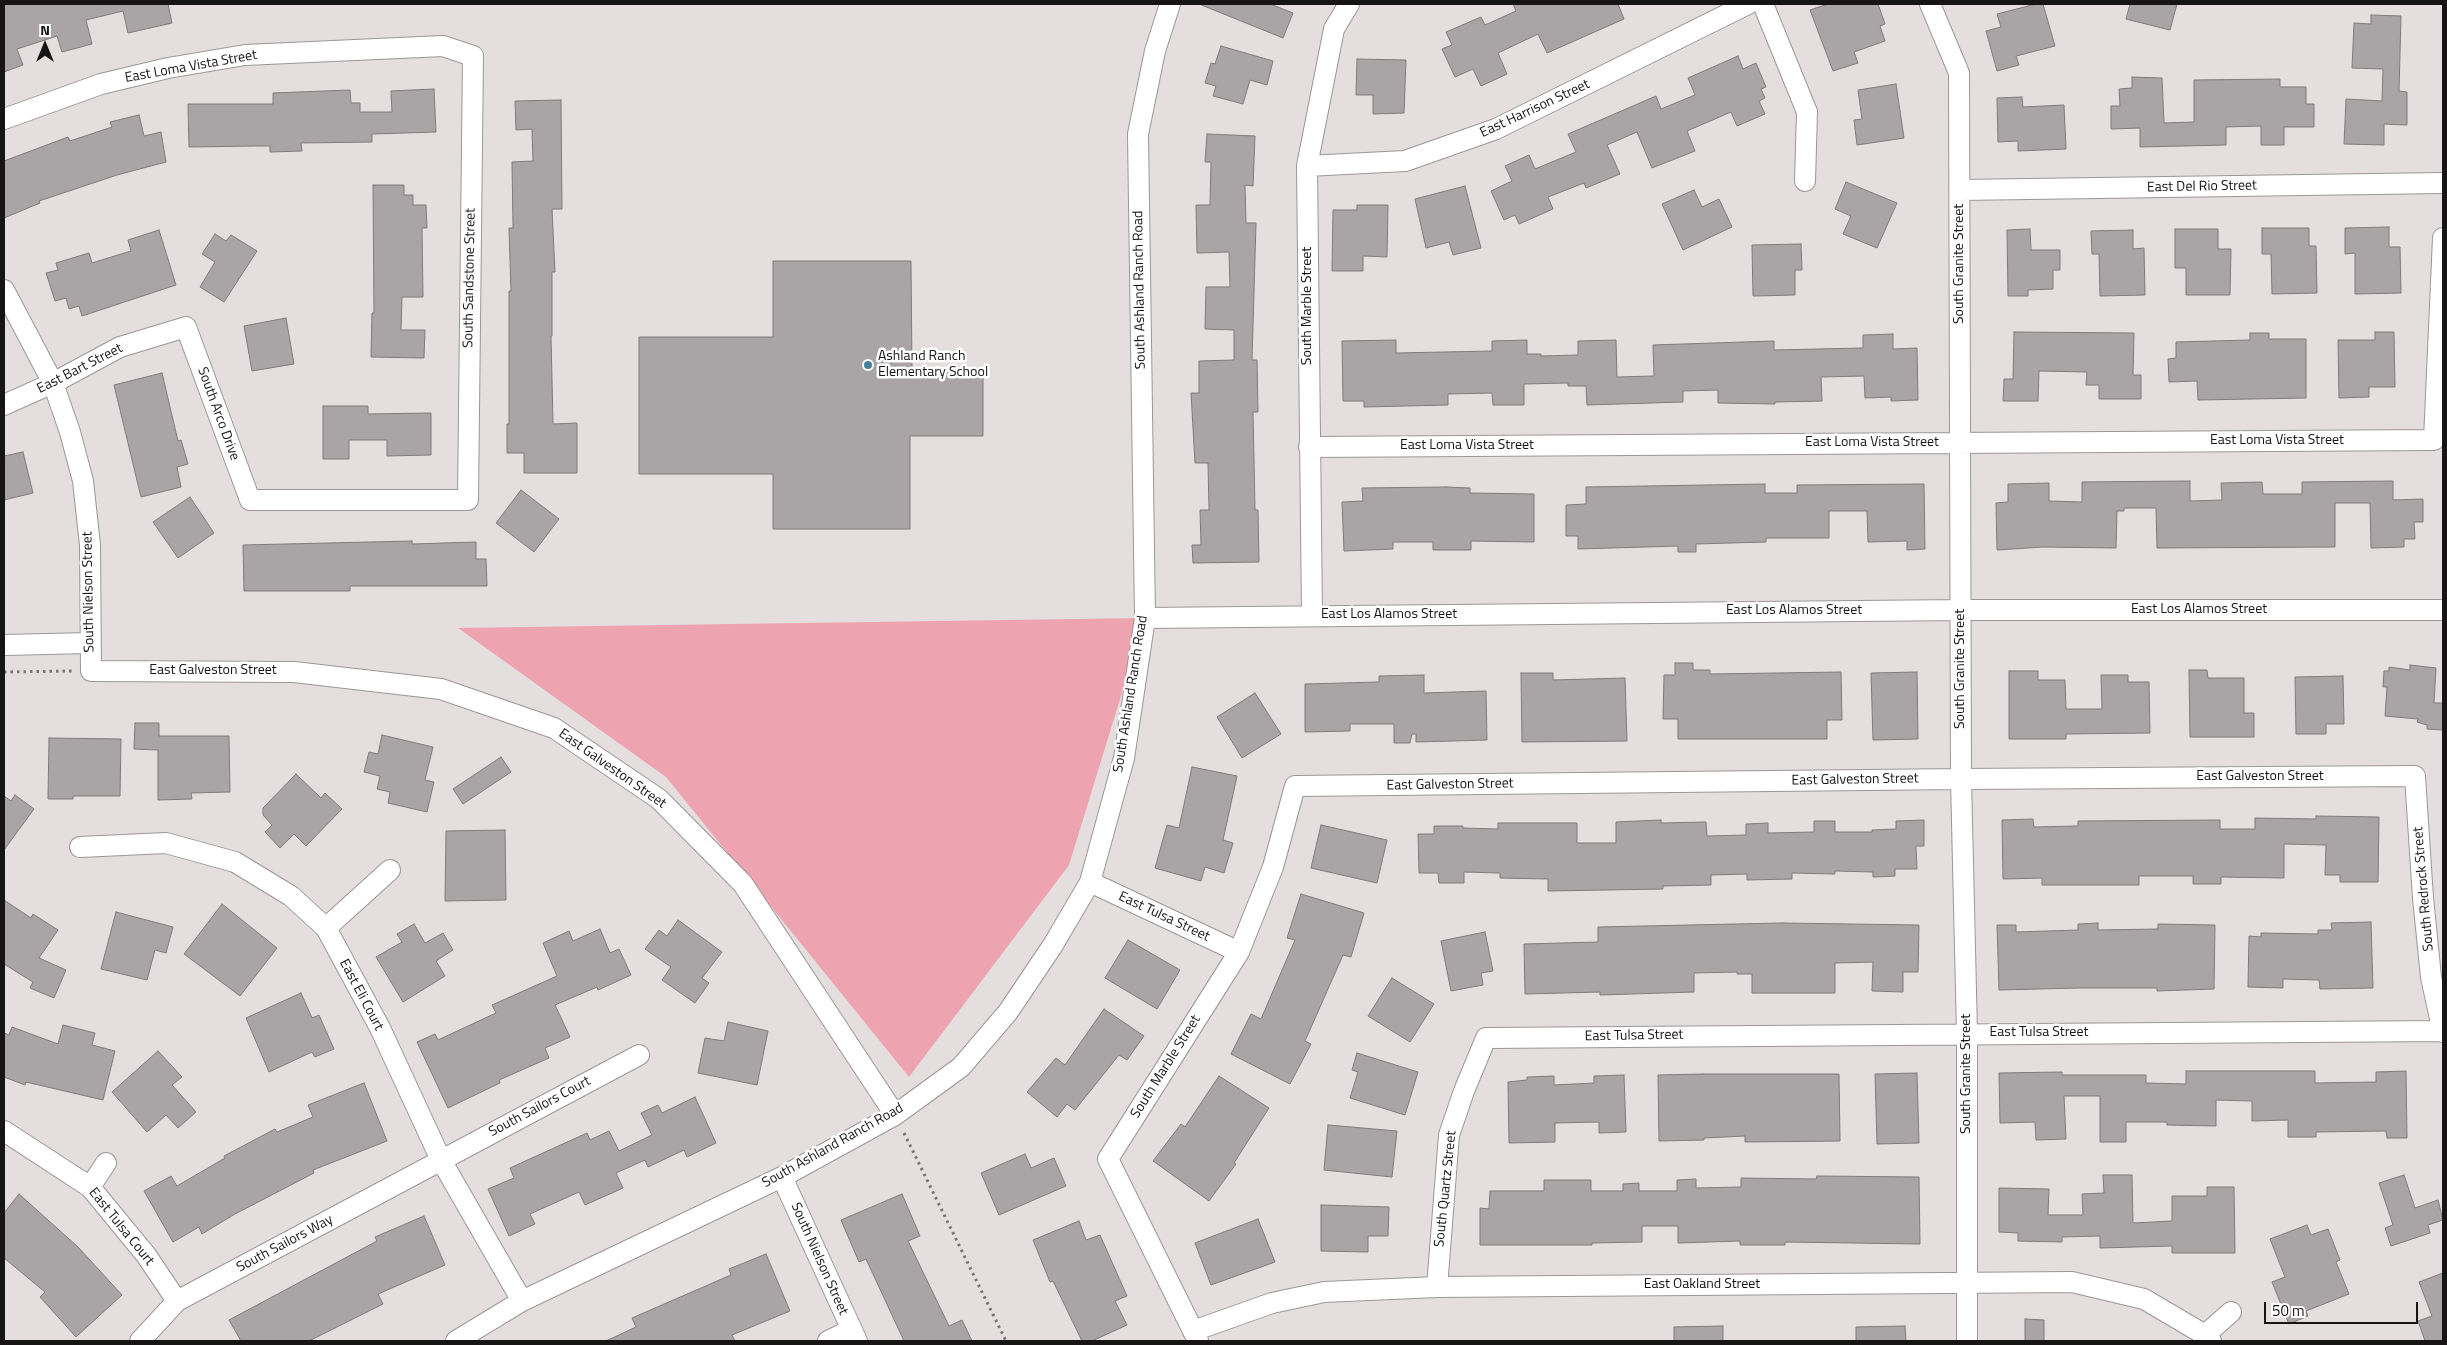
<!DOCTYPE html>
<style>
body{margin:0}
#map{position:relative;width:2447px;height:1345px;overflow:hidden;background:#e4dedf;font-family:"Titillium Web",sans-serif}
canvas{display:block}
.frame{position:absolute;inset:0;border:5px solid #161415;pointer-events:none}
.north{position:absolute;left:20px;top:20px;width:50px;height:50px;-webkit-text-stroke:4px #fff;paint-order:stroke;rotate:0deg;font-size:14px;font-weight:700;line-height:20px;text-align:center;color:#161415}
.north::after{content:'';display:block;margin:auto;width:18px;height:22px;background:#161415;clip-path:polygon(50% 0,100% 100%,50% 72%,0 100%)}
.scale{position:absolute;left:2264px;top:1302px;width:154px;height:22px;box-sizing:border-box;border:2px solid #161415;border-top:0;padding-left:6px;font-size:15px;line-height:18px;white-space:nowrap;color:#161415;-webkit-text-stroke:4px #fff;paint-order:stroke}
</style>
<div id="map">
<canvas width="2447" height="1345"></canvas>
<div class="frame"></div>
<div class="north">N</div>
<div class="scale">50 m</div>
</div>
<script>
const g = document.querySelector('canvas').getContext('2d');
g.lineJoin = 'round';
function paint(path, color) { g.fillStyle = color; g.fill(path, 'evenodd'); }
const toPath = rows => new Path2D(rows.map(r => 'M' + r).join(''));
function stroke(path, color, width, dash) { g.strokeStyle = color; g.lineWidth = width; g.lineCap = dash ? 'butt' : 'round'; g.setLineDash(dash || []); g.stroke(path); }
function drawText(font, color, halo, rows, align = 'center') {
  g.font = font + ' "Titillium Web",sans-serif'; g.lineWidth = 5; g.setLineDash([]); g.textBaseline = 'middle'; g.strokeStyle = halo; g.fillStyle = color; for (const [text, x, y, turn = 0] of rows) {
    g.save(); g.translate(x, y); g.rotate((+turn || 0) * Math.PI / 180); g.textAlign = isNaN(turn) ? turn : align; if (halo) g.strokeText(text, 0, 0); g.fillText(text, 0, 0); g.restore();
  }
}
const green = toPath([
 [1145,618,1069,865,909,1077,666,777,458,628]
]);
const building = toPath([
 [4,4,168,4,172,23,128,33,123,11,86,20,92,44,62,52,57,36,17,49,23,65,4,72,4,4],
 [1199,4,1270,4,1293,13,1283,38,1199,4],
 [1513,4,1618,4,1624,19,1547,53,1538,34,1498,53,1507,74,1481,86,1473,69,1455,77,1442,49,1452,45,1446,32,1481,17,1485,25,1516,11,1513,4],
 [1828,4,1878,4,1885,24,1880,26,1885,41,1854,52,1858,63,1833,71,1810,10,1828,4],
 [2036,4,2043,4,2055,46,2016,56,2019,65,1997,71,1986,31,2001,27,1997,14,2036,4],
 [2130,4,2177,4,2170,30,2126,19,2130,4],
 [2371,15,2401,16,2399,91,2407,92,2407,125,2384,124,2384,145,2344,144,2346,99,2382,101,2383,69,2352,68,2354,23,2371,24,2371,15],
 [1221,46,1273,61,1267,85,1250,80,1243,104,1213,96,1216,86,1205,83,1211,63,1215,64,1221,46],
 [1738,56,1743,69,1756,63,1766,87,1761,89,1765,98,1759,101,1765,114,1737,126,1731,112,1687,131,1695,151,1652,168,1637,132,1607,145,1620,174,1586,188,1584,183,1548,197,1553,209,1519,224,1515,215,1504,220,1491,191,1512,181,1505,166,1529,155,1535,169,1576,152,1568,134,1656,96,1661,109,1695,95,1688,78,1738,56],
 [1357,59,1406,60,1404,113,1373,114,1373,95,1356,95,1357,59],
 [2132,77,2162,78,2164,123,2194,122,2194,80,2280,79,2280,87,2306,87,2306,104,2314,104,2314,127,2284,127,2284,145,2261,145,2261,126,2226,127,2226,145,2140,147,2140,128,2111,129,2111,106,2120,106,2119,89,2132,88,2132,77],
 [1896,84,1904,138,1857,145,1854,120,1862,119,1858,90,1896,84],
 [434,89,436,132,372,134,372,142,301,143,302,151,270,152,270,146,255,146,189,147,188,104,273,104,273,93,350,90,351,103,360,103,360,112,392,112,391,91,434,89],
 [2022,97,2023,107,2064,105,2066,149,2018,151,2018,141,1998,142,1997,98,2022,97],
 [561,100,562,209,552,209,555,272,552,272,552,336,551,336,553,424,577,423,577,473,524,473,524,453,507,453,507,424,509,424,509,291,511,291,509,228,513,228,512,162,533,161,532,129,516,130,515,101,561,100],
 [139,115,144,136,161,132,166,162,117,175,39,201,40,203,4,218,4,161,68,137,70,141,112,127,110,122,139,115],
 [1207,134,1255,136,1253,186,1245,185,1246,223,1256,223,1252,360,1257,360,1258,412,1253,412,1255,510,1258,510,1259,562,1193,563,1192,545,1201,545,1200,510,1209,510,1208,463,1195,463,1191,393,1199,393,1199,361,1234,360,1234,330,1205,329,1206,287,1230,287,1229,252,1197,253,1196,205,1210,205,1211,162,1205,162,1207,134],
 [1846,182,1897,203,1877,248,1843,234,1851,216,1835,209,1846,182],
 [373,185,404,185,404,195,413,195,413,205,426,205,427,228,422,228,423,297,402,297,401,330,425,330,424,358,371,357,372,313,374,313,373,185],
 [1465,186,1481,248,1453,255,1449,242,1426,248,1415,199,1465,186],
 [1694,190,1702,207,1719,199,1732,227,1683,250,1662,204,1694,190],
 [1357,205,1388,205,1387,257,1363,256,1363,271,1332,271,1333,210,1357,210,1357,205],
 [2389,227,2389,247,2400,247,2401,293,2355,294,2355,253,2345,254,2345,228,2389,227],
 [2262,228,2309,228,2309,246,2316,246,2317,293,2272,294,2271,254,2262,254,2262,228],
 [2030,229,2031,250,2060,250,2060,270,2053,270,2053,289,2028,290,2028,296,2008,296,2007,230,2030,229],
 [2175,229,2218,229,2218,249,2231,249,2230,295,2186,295,2186,268,2175,268,2175,229],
 [159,230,176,285,82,316,79,306,69,309,66,298,55,301,46,273,58,270,56,263,89,253,92,263,131,251,128,240,159,230],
 [2133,230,2133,249,2144,248,2145,295,2100,296,2099,254,2092,254,2091,231,2133,230],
 [215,234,226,241,231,235,257,251,224,302,200,287,215,262,202,254,215,234],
 [1801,244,1802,270,1795,270,1795,295,1753,296,1752,245,1801,244],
 [773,261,911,261,912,373,983,373,983,436,910,436,910,529,773,529,773,474,639,474,639,337,773,337,773,261],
 [286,318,294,364,252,371,244,326,286,318],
 [2014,332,2134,333,2133,375,2141,375,2141,399,2099,399,2099,385,2086,385,2087,372,2039,371,2038,401,2003,401,2004,379,2013,379,2014,332],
 [2375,332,2394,332,2395,387,2369,387,2369,397,2339,398,2338,340,2375,340,2375,332],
 [2250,333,2269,333,2269,339,2306,339,2306,398,2198,400,2197,381,2169,382,2168,359,2176,358,2176,342,2250,340,2250,333],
 [1893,334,1893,349,1917,348,1918,400,1891,401,1891,397,1865,398,1864,376,1821,377,1822,401,1775,402,1775,404,1718,403,1718,390,1683,391,1683,402,1587,405,1586,386,1568,386,1568,383,1524,384,1524,405,1493,405,1492,393,1448,394,1448,405,1364,407,1364,401,1343,401,1342,341,1396,340,1396,353,1492,351,1492,341,1527,340,1527,354,1541,354,1541,356,1578,355,1578,341,1616,340,1617,377,1654,376,1653,345,1774,341,1774,350,1863,348,1863,335,1893,334],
 [162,373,178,441,181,440,188,464,177,467,181,487,141,497,114,385,162,373],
 [323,406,368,406,368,414,431,413,431,455,387,456,387,440,349,440,349,459,323,459,323,406],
 [23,452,33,493,4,500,4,456,23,452],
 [2190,481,2190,501,2222,500,2221,483,2262,482,2263,494,2302,494,2302,482,2393,481,2393,500,2423,499,2423,522,2414,522,2415,539,2404,539,2404,547,2371,548,2370,503,2335,503,2335,547,2157,548,2156,508,2124,508,2124,511,2117,511,2116,548,2043,547,1997,550,1996,503,2008,502,2008,484,2049,483,2049,501,2082,502,2082,482,2190,481],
 [1765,484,1765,493,1797,493,1797,485,1924,484,1925,549,1907,550,1907,541,1868,542,1867,511,1829,511,1829,538,1766,538,1766,542,1696,544,1696,552,1678,552,1678,546,1578,549,1578,536,1566,536,1566,505,1586,504,1586,487,1765,484],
 [1446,487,1470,488,1470,493,1534,494,1534,542,1471,541,1471,550,1433,550,1433,542,1393,542,1393,549,1344,551,1342,502,1363,501,1362,488,1446,487],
 [521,490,559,519,534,552,496,523,521,490],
 [190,497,214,533,178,558,153,522,190,497],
 [412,541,412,544,476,542,476,559,486,559,487,586,350,586,350,591,244,591,243,545,412,541],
 [1675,663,1693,663,1693,670,1710,670,1710,674,1841,672,1842,720,1827,720,1827,739,1678,739,1678,719,1663,719,1664,675,1675,675,1675,663],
 [2410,665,2436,668,2434,703,2443,703,2443,730,2427,729,2427,725,2417,722,2418,719,2385,716,2387,687,2383,687,2384,671,2389,671,2389,667,2410,670,2410,665],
 [2189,670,2207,670,2208,678,2244,678,2244,713,2254,713,2254,737,2190,737,2189,670],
 [2009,671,2038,671,2038,680,2065,680,2066,709,2102,709,2101,675,2128,675,2128,682,2149,682,2150,733,2066,734,2066,739,2009,739,2009,671],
 [1917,672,1918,739,1873,740,1871,673,1917,672],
 [1521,673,1553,673,1553,680,1625,678,1627,741,1522,742,1521,673],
 [1424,675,1424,693,1486,691,1487,740,1416,742,1416,734,1412,734,1410,743,1394,743,1394,724,1350,724,1350,731,1305,732,1305,684,1379,682,1379,676,1424,675],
 [2343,676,2344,724,2326,724,2326,734,2296,734,2295,677,2343,676],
 [1255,693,1281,734,1242,758,1217,717,1255,693],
 [135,723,159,723,159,736,229,736,230,792,191,793,192,799,158,800,158,750,134,749,135,723],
 [382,735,433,747,425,780,434,782,427,812,388,803,390,792,377,789,380,776,364,772,369,752,378,754,382,735],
 [49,738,121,739,120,796,73,796,73,799,48,799,49,738],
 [501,757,511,772,463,804,453,789,501,757],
 [1192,767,1237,776,1223,840,1233,843,1224,873,1205,867,1201,881,1155,868,1167,825,1179,828,1192,767],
 [296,774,321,798,325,793,342,809,306,846,294,834,280,848,265,832,272,825,263,815,263,808,296,774],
 [15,795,34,809,4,850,4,796,11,801,15,795],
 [2316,816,2379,817,2378,882,2340,882,2340,875,2325,875,2326,845,2284,844,2284,878,2221,877,2221,884,2193,884,2193,876,2139,876,2139,885,2042,885,2042,878,2003,879,2002,820,2033,819,2034,827,2078,826,2078,821,2220,820,2220,829,2255,829,2255,818,2316,819,2316,816],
 [1661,820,1661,823,1706,822,1707,836,1746,835,1746,824,1768,823,1768,833,1814,832,1814,821,1835,821,1835,832,1872,832,1872,830,1896,829,1896,821,1924,820,1924,846,1916,846,1917,869,1895,869,1895,876,1873,877,1873,872,1835,871,1835,874,1792,873,1792,879,1747,880,1747,874,1711,875,1711,885,1663,886,1663,889,1548,891,1548,879,1500,878,1500,873,1464,872,1464,883,1439,883,1438,873,1419,873,1418,834,1434,834,1434,826,1463,826,1463,828,1498,829,1498,823,1577,823,1577,843,1616,843,1616,822,1661,820],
 [1321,825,1387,840,1377,883,1311,868,1321,825],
 [505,830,506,900,445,901,446,831,505,830],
 [1301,894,1364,913,1351,957,1343,955,1305,1041,1311,1044,1290,1084,1231,1054,1251,1014,1261,1019,1295,940,1287,938,1301,894],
 [4,900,31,918,33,914,58,930,39,958,66,970,54,998,30,988,33,982,4,964,4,900],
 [222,904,277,948,240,996,184,954,222,904],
 [116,912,173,927,166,953,155,950,147,980,101,969,116,912],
 [678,920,722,952,702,978,709,983,695,1003,662,980,671,967,645,949,659,930,667,936,678,920],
 [2371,922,2373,988,2320,989,2319,980,2283,979,2283,988,2248,987,2249,936,2261,937,2261,933,2318,934,2318,930,2332,930,2331,923,2371,922],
 [1782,923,1919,925,1918,972,1903,972,1903,992,1872,991,1873,962,1835,963,1835,993,1752,993,1752,974,1737,974,1737,972,1694,973,1694,992,1600,995,1600,992,1525,994,1524,944,1598,942,1598,927,1782,923],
 [2098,923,2098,930,2158,929,2158,924,2215,925,2214,989,2157,991,2157,988,2079,988,1999,990,1997,925,2016,925,2016,932,2078,930,2078,924,2098,923],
 [414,924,425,943,443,933,453,950,436,961,445,976,403,1002,376,957,402,942,397,934,414,924],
 [600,929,610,953,619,949,631,975,598,990,597,987,555,1005,570,1037,545,1048,549,1058,499,1080,500,1083,448,1108,417,1042,435,1034,438,1040,496,1013,492,1005,557,976,543,943,569,931,573,941,600,929],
 [1485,932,1493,971,1481,973,1483,985,1451,991,1441,941,1485,932],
 [1128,940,1180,970,1157,1009,1105,978,1128,940],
 [1392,978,1434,1004,1410,1042,1368,1016,1392,978],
 [301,993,312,1018,319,1015,334,1049,315,1057,312,1052,269,1072,246,1018,301,993],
 [1104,1009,1144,1036,1127,1060,1119,1055,1075,1110,1067,1104,1057,1117,1027,1092,1056,1058,1065,1065,1104,1009],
 [728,1022,768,1031,757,1085,698,1073,705,1038,724,1041,728,1022],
 [63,1025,95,1033,92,1045,115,1051,103,1100,26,1082,25,1085,4,1077,4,1033,9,1035,12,1027,58,1044,63,1025],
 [158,1051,182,1077,172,1085,196,1112,178,1128,166,1115,147,1132,112,1092,158,1051],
 [1357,1053,1418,1072,1405,1115,1350,1098,1358,1072,1352,1070,1357,1053],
 [2186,1071,2315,1071,2315,1083,2376,1082,2376,1072,2406,1071,2407,1138,2387,1138,2386,1131,2316,1132,2316,1137,2288,1137,2288,1120,2252,1121,2252,1101,2216,1100,2216,1126,2167,1125,2167,1122,2126,1122,2126,1142,2100,1142,2100,1096,2064,1096,2066,1139,2036,1140,2035,1122,2000,1123,1999,1073,2062,1072,2062,1075,2146,1075,2146,1083,2186,1084,2186,1071],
 [1917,1073,1919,1143,1877,1144,1875,1074,1917,1073],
 [1703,1074,1839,1074,1840,1141,1745,1142,1745,1136,1704,1138,1704,1140,1659,1141,1658,1075,1703,1074],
 [1624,1075,1626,1132,1599,1133,1599,1122,1555,1123,1555,1142,1509,1143,1508,1082,1527,1080,1527,1077,1554,1076,1554,1085,1594,1083,1594,1076,1624,1075],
 [1219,1076,1269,1108,1234,1163,1236,1164,1209,1201,1153,1161,1181,1124,1185,1127,1219,1076],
 [364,1083,387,1141,313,1170,314,1173,235,1214,202,1234,199,1227,173,1242,144,1191,171,1176,177,1186,225,1158,224,1156,275,1129,277,1132,313,1117,308,1105,364,1083],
 [695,1097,716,1143,687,1157,684,1150,648,1167,645,1160,616,1173,623,1188,585,1205,579,1192,530,1214,535,1224,509,1236,488,1189,514,1178,510,1168,587,1133,590,1140,609,1131,619,1151,652,1135,641,1113,658,1105,662,1113,695,1097],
 [1328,1125,1397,1131,1392,1177,1324,1170,1328,1125],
 [1025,1154,1031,1168,1054,1158,1066,1186,999,1215,981,1173,1025,1154],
 [2103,1175,2132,1175,2133,1223,2172,1221,2172,1196,2207,1196,2207,1187,2234,1187,2235,1253,2172,1253,2172,1246,2100,1248,2100,1236,2062,1237,2062,1242,2018,1241,2018,1233,1999,1232,1999,1188,2049,1189,2048,1215,2083,1215,2082,1194,2104,1193,2103,1175],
 [2404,1175,2415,1208,2438,1200,2443,1220,2428,1225,2430,1233,2391,1246,2385,1228,2393,1225,2379,1183,2404,1175],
 [1817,1176,1919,1177,1920,1244,1785,1242,1785,1245,1740,1245,1740,1241,1678,1243,1678,1226,1642,1226,1642,1242,1592,1243,1592,1245,1480,1245,1480,1208,1489,1209,1490,1191,1544,1191,1544,1180,1591,1180,1591,1191,1623,1191,1623,1184,1639,1183,1639,1191,1677,1191,1677,1180,1696,1179,1696,1188,1741,1187,1741,1178,1816,1179,1817,1176],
 [19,1194,78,1247,122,1295,76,1337,40,1297,45,1292,4,1258,4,1213,19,1194],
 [902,1194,920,1236,908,1241,949,1326,962,1320,972,1341,904,1341,866,1259,859,1262,841,1220,902,1194],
 [1321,1205,1389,1207,1388,1236,1368,1236,1368,1252,1321,1251,1321,1205],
 [424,1216,445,1265,378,1294,383,1304,309,1341,241,1341,229,1320,377,1241,375,1237,424,1216],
 [1258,1219,1275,1262,1211,1285,1195,1243,1258,1219],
 [1079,1221,1086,1240,1100,1235,1127,1296,1115,1301,1127,1325,1092,1341,1082,1341,1053,1281,1050,1282,1033,1240,1079,1221],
 [2307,1225,2311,1235,2328,1229,2340,1260,2336,1262,2349,1294,2306,1311,2308,1316,2289,1324,2272,1282,2285,1277,2270,1239,2307,1225],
 [766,1254,790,1311,732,1335,735,1341,606,1341,636,1327,632,1318,731,1275,729,1269,766,1254],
 [2443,1273,2443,1341,2425,1341,2418,1321,2432,1316,2419,1282,2443,1273],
 [2025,1319,2044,1320,2044,1341,2025,1341,2025,1319],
 [1723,1326,1723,1341,1674,1341,1674,1327,1723,1326],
 [1905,1326,1906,1341,1856,1341,1856,1327,1905,1326]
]);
const path = toPath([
 [4,672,73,671],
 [904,1133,1006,1341]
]);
const minor = toPath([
 [1763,4,1807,112,1805,181],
 [1930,4,1959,73,1961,779,1967,1033,1967,1341],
 [4,119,101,84,168,68,245,55,443,46,473,56,468,500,250,500,186,327,120,347,53,383,4,405],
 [1307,166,1405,161,1496,129,1748,4],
 [1960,190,2443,183],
 [4,290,53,383,70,432,83,481,90,545,91,671,294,672,441,689,554,728,659,799,743,884,895,1115],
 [1309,447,2434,440,2443,238],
 [1312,615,1307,166,1334,29,1349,4],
 [1145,618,1961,610,2443,610],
 [4,645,90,643],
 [80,847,166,843,235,862,291,896,326,928,380,1028,441,1160,522,1301],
 [1090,882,1239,952],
 [326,928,390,870],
 [4,1131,90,1187,146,1255,177,1301],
 [782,1177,857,1341],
 [90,1187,106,1163],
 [1437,1287,1449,1135,1464,1091,1486,1038,2443,1031],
 [1193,1331,1272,1303,1324,1292,1437,1287,2072,1282,2144,1299,2205,1335,2211,1341],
 [2205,1335,2231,1312],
 [140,1341,177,1301,639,1055],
 [456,1341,522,1301,782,1177,895,1115,961,1067,1008,1012,1053,945,1090,882,1124,758,1145,618,1138,134,1155,51,1170,4],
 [828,1341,851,1330],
 [1198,1341,1108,1159,1239,952,1273,867,1295,786,1961,779,2415,776,2423,898,2431,977,2443,1032]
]);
const markers = [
 [868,365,5,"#438197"]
];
const streetNames = [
 ["East Loma Vista Street",191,67,-10],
 ["East Harrison Street",1535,109,-25],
 ["East Del Rio Street",2202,187,-1],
 ["South Granite Street",1960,264,-90],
 ["South Sandstone Street",470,278,-89],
 ["South Ashland Ranch Road",1140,290,-91],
 ["South Marble Street",1308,306,-90],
 ["East Bart Street",80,369,-27],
 ["South Arco Drive",218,414,70],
 ["East Loma Vista Street",2277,441],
 ["East Loma Vista Street",1872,443],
 ["East Loma Vista Street",1467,446],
 ["South Nielson Street",89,592,-91],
 ["East Los Alamos Street",2199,610],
 ["East Los Alamos Street",1794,611],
 ["East Los Alamos Street",1389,615],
 ["South Granite Street",1961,669,-90],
 ["East Galveston Street",213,671],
 ["South Ashland Ranch Road",1131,694,-81],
 ["East Galveston Street",612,769,35],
 ["East Galveston Street",2260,777],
 ["East Galveston Street",1855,780,-1],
 ["East Galveston Street",1450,785,-1],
 ["South Redrock Street",2424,889,-95],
 ["East Tulsa Street",1164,917,25],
 ["East Eli Court",361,995,62],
 ["East Tulsa Street",2039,1033],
 ["East Tulsa Street",1634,1036,-1],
 ["South Marble Street",1166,1067,-58],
 ["South Granite Street",1967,1074,-90],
 ["South Sailors Court",540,1107,-28],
 ["South Ashland Ranch Road",833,1146,-29],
 ["South Quartz Street",1446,1189,-84],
 ["East Tulsa Court",121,1227,51],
 ["South Sailors Way",285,1244,-28],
 ["South Nielson Street",819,1259,66],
 ["East Oakland Street",1702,1285]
];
const poiNames = [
 ["Ashland Ranch",878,357],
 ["Elementary School",878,373]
];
paint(green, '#eea3b1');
paint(building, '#a9a4a5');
stroke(building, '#807b7b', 1);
stroke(minor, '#9c9797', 22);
stroke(path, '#797576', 3, [2.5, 4]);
stroke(minor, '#fff', 20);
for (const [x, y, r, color] of markers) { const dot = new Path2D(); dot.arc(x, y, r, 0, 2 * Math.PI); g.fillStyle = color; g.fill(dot); stroke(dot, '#fff', 2); }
drawText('14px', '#161415', '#fff', streetNames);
drawText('14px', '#161415', '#fff', poiNames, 'left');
</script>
